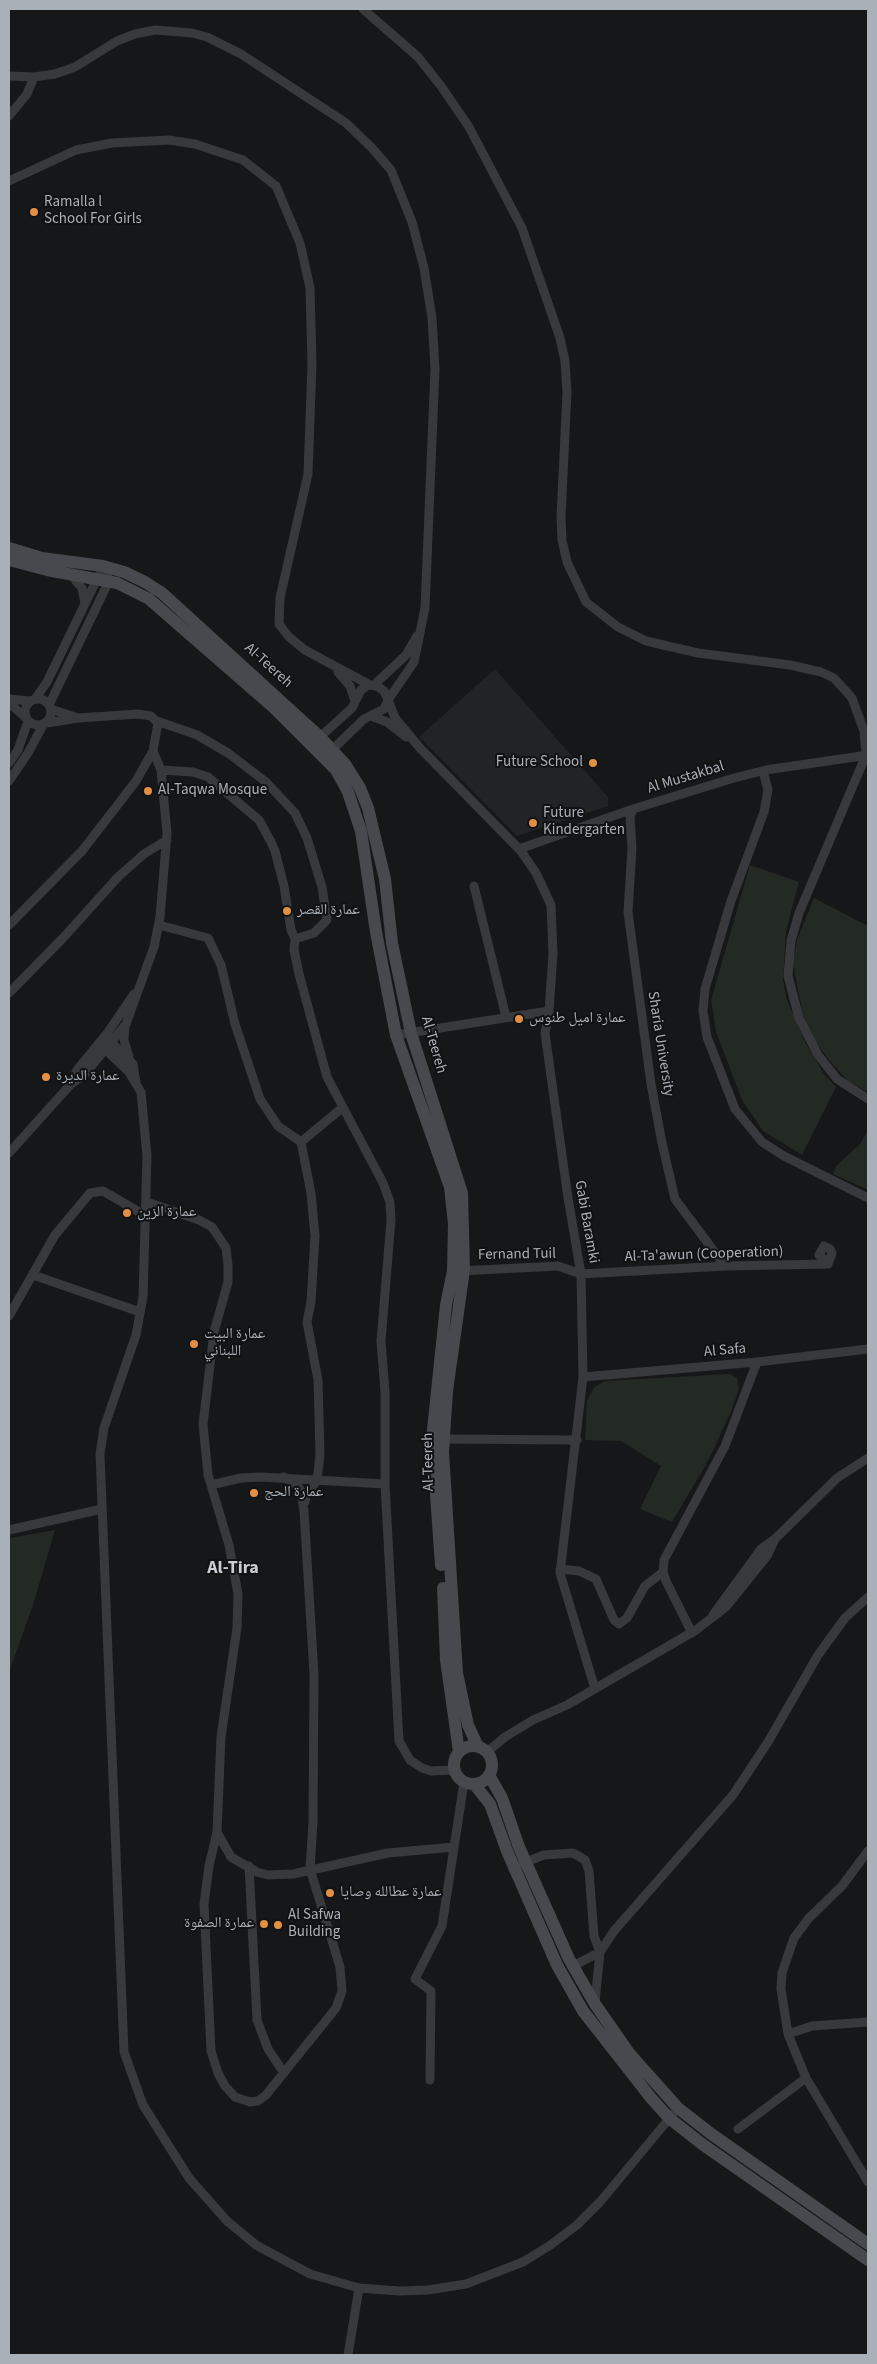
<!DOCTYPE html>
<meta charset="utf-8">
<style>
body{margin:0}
#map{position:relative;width:877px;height:2364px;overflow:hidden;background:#161718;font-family:"Source Sans 3",sans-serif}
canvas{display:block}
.frame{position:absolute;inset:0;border:10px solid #aab0b7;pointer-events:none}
</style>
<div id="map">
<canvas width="877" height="2364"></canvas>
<div class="frame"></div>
</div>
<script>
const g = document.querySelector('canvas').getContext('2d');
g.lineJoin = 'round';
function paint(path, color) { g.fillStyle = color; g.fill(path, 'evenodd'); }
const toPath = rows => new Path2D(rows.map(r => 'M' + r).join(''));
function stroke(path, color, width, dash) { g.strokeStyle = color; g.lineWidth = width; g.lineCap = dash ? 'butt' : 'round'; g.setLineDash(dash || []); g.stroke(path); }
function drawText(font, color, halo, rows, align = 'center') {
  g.font = font + ' "Source Sans 3","Noto Naskh Arabic",sans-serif'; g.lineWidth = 4; g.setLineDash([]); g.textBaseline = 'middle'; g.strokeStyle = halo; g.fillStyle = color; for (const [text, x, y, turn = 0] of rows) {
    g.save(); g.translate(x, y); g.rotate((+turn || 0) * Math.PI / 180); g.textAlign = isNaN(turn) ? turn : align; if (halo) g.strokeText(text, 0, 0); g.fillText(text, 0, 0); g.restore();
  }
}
const built = toPath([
 [495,669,608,797,608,806,517,836,419,737]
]);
const green = toPath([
 [750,865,799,882,786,931,783,980,787,1000,806,1044,824,1074,836,1087,802,1155,763,1131,742,1100,716,1032,711,1000],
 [814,898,868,926,868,1092,848,1081,829,1060,812,1037,803,1015,793,964,797,940],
 [868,1130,868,1190,833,1174,836,1166,860,1144],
 [730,1374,737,1378,739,1389,731,1412,707,1463,672,1522,640,1509,661,1466,621,1441,585,1440,587,1401,594,1387,605,1381],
 [55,1530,33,1605,9,1672,9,1538]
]);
const minor = toPath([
 [363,9,418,57,441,86,469,127,522,228,560,338,565,361,567,392,561,517,562,540,567,562,586,602,618,627,646,641,698,653,790,665,821,672,834,678,852,698,864,731,866,755,799,913,791,941,788,976,799,1018,818,1055,837,1079,868,1099],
 [9,76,34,77,55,74,75,67,117,41,135,34,155,30,192,33,207,37,241,54,346,123,372,148,391,170,412,222,424,268,432,318,435,369,425,608,414,662,388,700,395,718,420,748,521,851,536,873,551,905,553,954,549,1011,545,1033,568,1198,581,1274,583,1377,560,1573,595,1689],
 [9,116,27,94,34,77],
 [9,181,76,150,112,143,169,140,195,144,243,160,276,186,300,243,310,288,312,364,308,474,280,598,279,624,289,637,305,650,370,685],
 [71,575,82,588,85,603],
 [338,672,350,686,355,701],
 [368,685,377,686,384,691,388,700,384,709,364,719,332,750,318,751,320,737,352,708,361,690,368,685],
 [374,685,406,655,417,636],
 '25 712a13 13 0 1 1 26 0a13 13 0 1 1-26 0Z',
 [9,699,31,701],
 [35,699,47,682,99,575],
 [9,703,26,718],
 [49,705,109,581,106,567],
 [51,709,75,717],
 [371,716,387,722,406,737],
 [157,721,197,735,228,753,266,782,295,813,307,838,322,887,327,920,314,933,295,939],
 [9,763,18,750,28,721],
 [161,770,193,772,208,777,259,820,271,842,275,851,284,886,291,930,295,939,294,950,299,974,327,1077,383,1183,390,1202,391,1220,381,1341,385,1392,385,1484,399,1741,410,1760,422,1768,431,1771,454,1770],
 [763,771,768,790,764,812,731,901,705,989,703,1011,707,1037,735,1109,762,1142,784,1156,868,1198],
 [9,781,28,753,43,725],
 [633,809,630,817,632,848,628,912,651,1084,662,1143,675,1199,725,1266],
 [519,849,633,809,734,778,766,770,868,755],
 [474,886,506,1017],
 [9,925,82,851,136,781,153,751],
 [159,925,208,938,221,965,235,1024,260,1099,278,1126,301,1142,311,1193,315,1236,311,1302,307,1322,318,1380,320,1455,317,1480,306,1495,305,1502],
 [9,993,64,937,118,877,144,854,167,840],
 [125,1026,124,1040,129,1057],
 [396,1035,549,1011],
 [102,1040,106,1050,128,1071,141,1092,147,1156,143,1297,136,1335,104,1428,100,1454,124,2052,143,2105,189,2178,227,2221,256,2245,310,2274,359,2288,399,2291,428,2290,466,2284,523,2262,549,2246,577,2225,600,2202,673,2114],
 [107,1042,112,1043,133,1064,136,1083],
 [71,1084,77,1070,108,1032,134,994],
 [301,1142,342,1108],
 [9,1153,71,1084,85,1074,126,1024,154,947,160,917,167,833,161,770,153,751,158,723,151,716,138,714,78,718,47,723],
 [147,1202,199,1220,212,1227,226,1248,228,1265,228,1282,214,1332,203,1424,208,1475,229,1545,238,1594,237,1628,221,1737,217,1832,231,1857,257,1872,268,1875,293,1874,388,1853,454,1847],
 [459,1271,558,1266,581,1274,725,1266,828,1264,832,1253,830,1249,824,1246,819,1255,828,1264],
 [33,1275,140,1312],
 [9,1316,55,1235,90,1193,103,1191,146,1216],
 [583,1377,757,1362,868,1349],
 [440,1439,577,1440],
 [211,1485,241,1478,261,1477,385,1484],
 [9,1530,102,1509],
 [560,1569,579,1571,596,1579,614,1620,619,1624,627,1618,645,1586,663,1572],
 [713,1615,761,1549,775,1539,837,1478,868,1458],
 [692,1633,666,1581,663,1572,664,1560,725,1446,757,1362],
 [487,1752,505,1737,533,1720,567,1705,696,1630,726,1607,767,1556,775,1539],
 [217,1832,209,1866,204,1904,211,2051,218,2073,225,2086,235,2097,250,2102,258,2101,266,2095,336,2008,342,1991,340,1967,310,1869,313,1822,314,1674,304,1511,301,1491,297,1485,284,1477],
 [868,1851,842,1886,809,1918,794,1938,782,1973,781,1989,788,2034,806,2078,868,2182],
 [521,1864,544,1855,573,1853,585,1860,589,1871,594,1936,600,1952],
 [249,1866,257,2020,268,2049,284,2073],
 [573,1966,600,1952],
 [595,2002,600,1952,614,1931,733,1795,768,1742,818,1655,845,1618,868,1597],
 [788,2034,812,2026,868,2022],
 [430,2080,431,1991,415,1979,442,1926,464,1782],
 [738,2129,806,2078],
 [348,2355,359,2288]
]);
const secondary = toPath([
 [9,548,42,558,103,566,124,572,145,582,162,593,320,737,345,764,360,788,368,808,385,879,392,943,411,1033,462,1193,464,1270,447,1391,443,1452,457,1673,468,1725,478,1747],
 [9,560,47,570,117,583,149,599,273,707,336,770,348,792,361,831,376,932,396,1035,450,1187,454,1224,453,1271,446,1305,432,1439,441,1565],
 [443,1588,446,1660,459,1752],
 '454 1765a19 19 0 1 1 38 0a19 19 0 1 1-38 0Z',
 [489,1775,502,1798,519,1847,569,1959,595,2004,629,2053,678,2108,710,2133,868,2244],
 [474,1784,490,1804,507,1851,557,1965,583,2011,651,2098,669,2118,702,2144,868,2260]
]);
const markers = [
 [34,212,5,"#e28f44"],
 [593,763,5,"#e28f44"],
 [148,791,5,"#e28f44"],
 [533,823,5,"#e28f44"],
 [287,911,5,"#e28f44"],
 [519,1019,5,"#e28f44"],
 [46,1077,5,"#e28f44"],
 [127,1213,5,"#e28f44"],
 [194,1344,5,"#e28f44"],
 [254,1493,5,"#e28f44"],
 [330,1893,5,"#e28f44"],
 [264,1924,5,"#e28f44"],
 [278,1925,5,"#e28f44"]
];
const poiNames = [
 ["Ramalla l",44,203],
 ["School For Girls",44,220],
 ["Future School",583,763,"right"],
 ["Al-Taqwa Mosque",158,791],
 ["Future",543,814],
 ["Kindergarten",543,831],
 ["عمارة القصر",297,911],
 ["عمارة اميل طنوس",529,1019],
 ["عمارة الديرة",56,1077],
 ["عمارة الزين",137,1213],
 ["عمارة البيت",204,1335],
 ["اللبناني",204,1352],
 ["عمارة الحج",264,1493],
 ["عمارة عطالله وصايا",340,1893],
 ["Al Safwa",288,1916],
 ["Building",288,1933],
 ["عمارة الصفوة",254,1924,"right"]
];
const streetNames = [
 ["Al-Teereh",268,666,42],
 ["Al Mustakbal",686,778,-17],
 ["Sharia University",660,1044,81],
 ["Al-Teereh",433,1045,74],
 ["Gabi Baramki",586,1222,80],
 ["Fernand Tuil",517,1255,-1],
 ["Al-Ta'awun (Cooperation)",704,1255,-2],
 ["Al Safa",725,1351,-5],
 ["Al-Teereh",429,1462,-91]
];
const quarterNames = [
 ["Al-Tira",233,1569]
];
paint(built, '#222325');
paint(green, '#232a23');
stroke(minor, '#38393d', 9);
stroke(secondary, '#46494d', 12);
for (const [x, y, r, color] of markers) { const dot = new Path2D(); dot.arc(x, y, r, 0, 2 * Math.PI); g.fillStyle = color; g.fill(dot); stroke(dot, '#111213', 2); }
drawText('15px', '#aab0b7', '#111213', poiNames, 'left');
drawText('15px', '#aab0b7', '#111213', streetNames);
drawText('bold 18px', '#caced3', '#111213', quarterNames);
</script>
